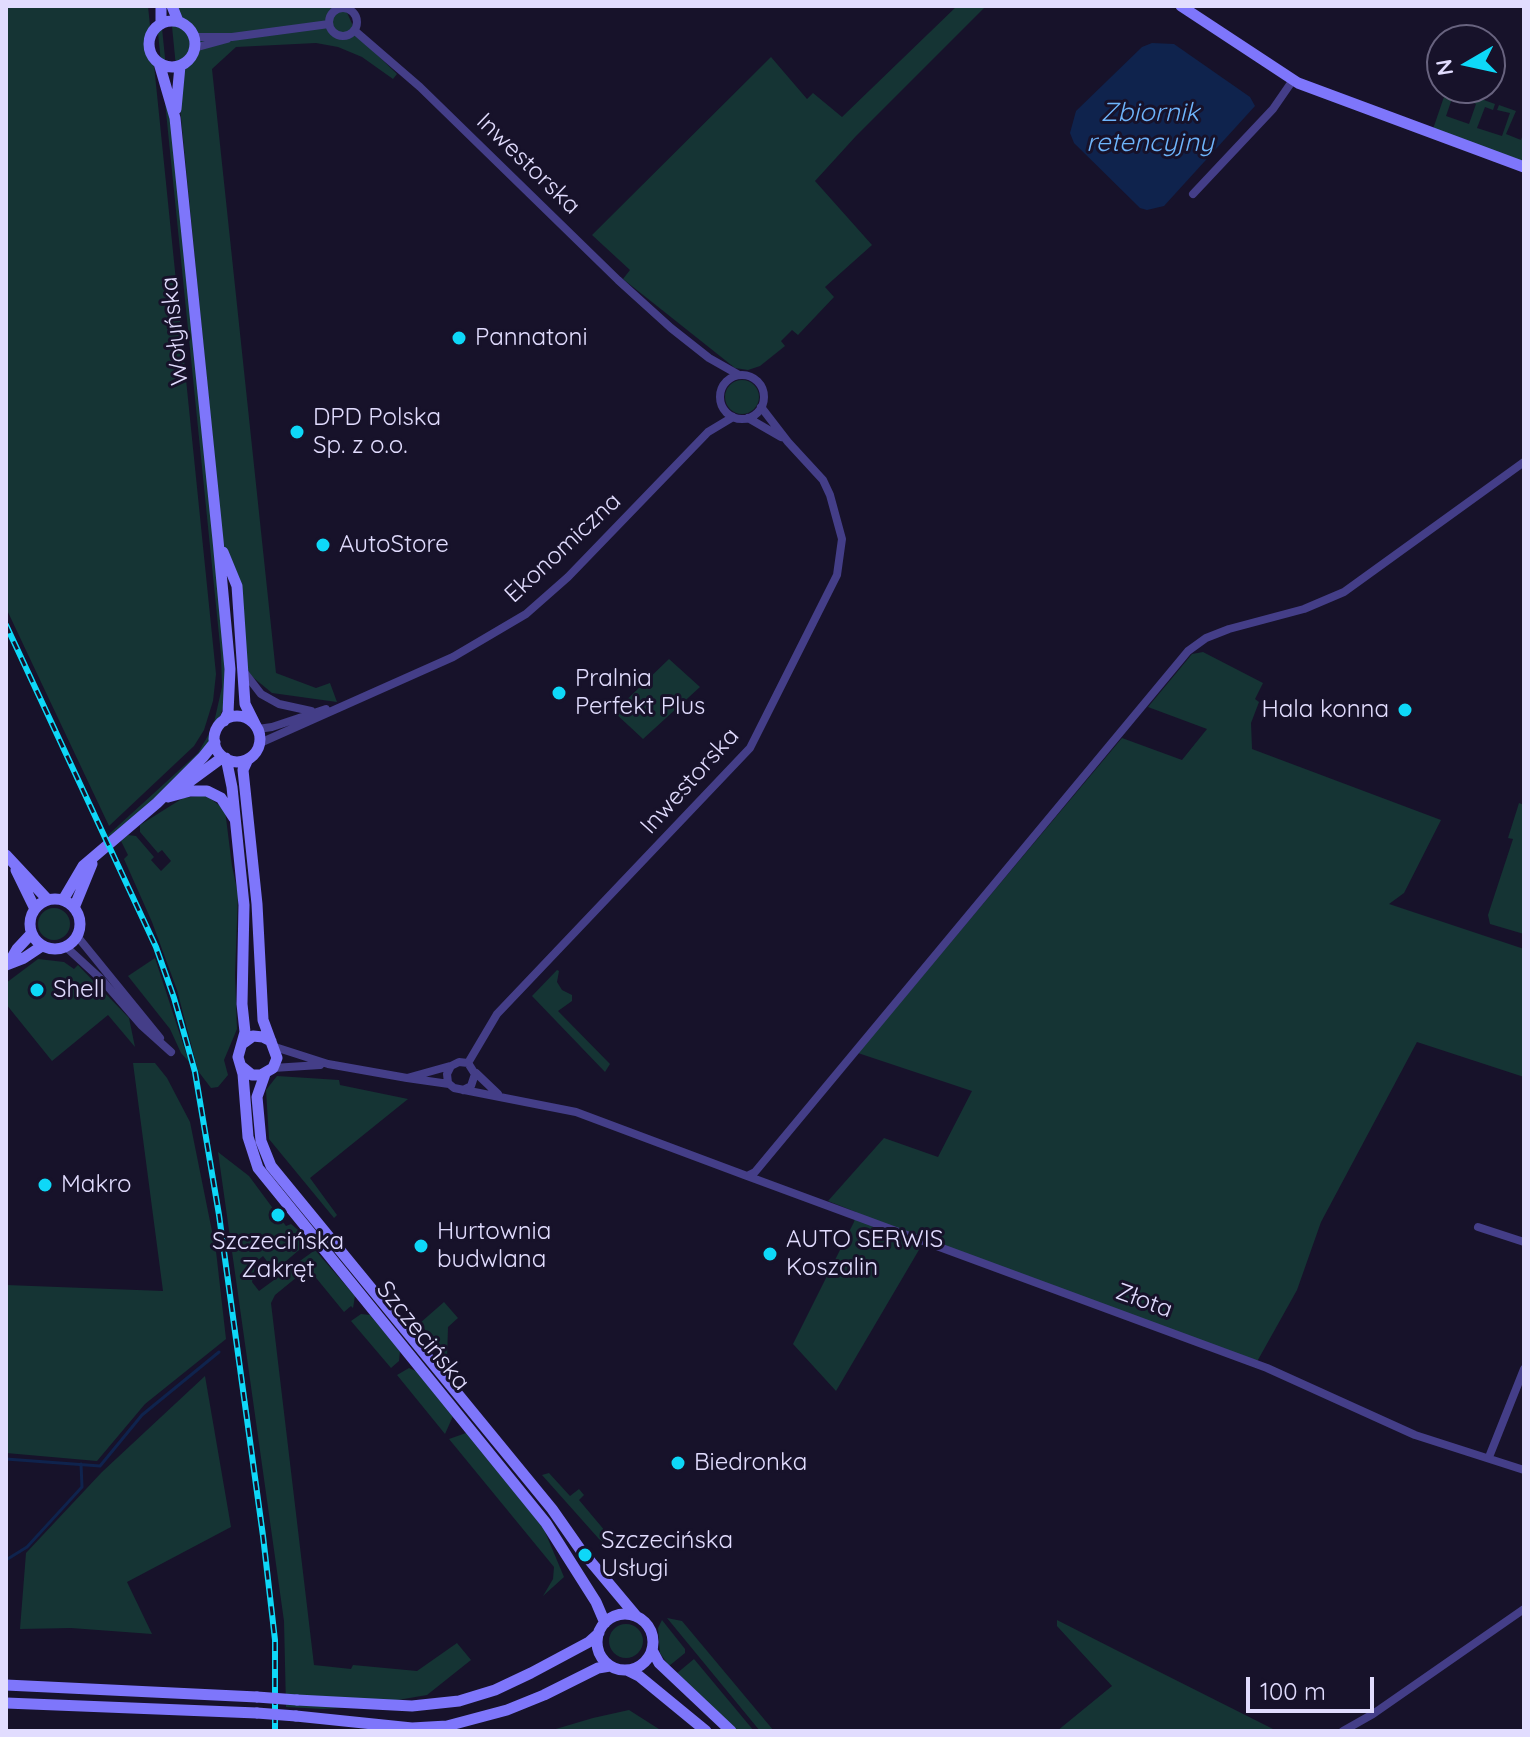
<!DOCTYPE html>
<meta charset="utf-8">
<style>
body{margin:0}
#map{position:relative;width:1530px;height:1737px;overflow:hidden;background:#17122a;font-family:Quicksand,sans-serif}
canvas{display:block}
.frame{position:absolute;inset:0;border:8px solid #e1dcfe;pointer-events:none}
.north{position:absolute;left:1426px;top:24px;width:80px;height:80px;box-sizing:border-box;background:#17122a;border:2px solid #68637f;border-radius:50%;rotate:261deg;font-size:22px;font-weight:700;line-height:32px;text-align:center;color:#e1dcfe}
.north::after{content:'';display:block;margin:auto;width:28px;height:36px;background:#0ed8f8;clip-path:polygon(50% 0,100% 100%,50% 72%,0 100%)}
.scale{position:absolute;left:1246px;top:1677px;width:128px;height:36px;box-sizing:border-box;border:4px solid #e1dcfe;border-top:0;padding-left:10px;font-size:24px;line-height:28px;white-space:nowrap;color:#e1dcfe;-webkit-text-stroke:6px #17122a;paint-order:stroke}
</style>
<div id="map">
<canvas width="1530" height="1737"></canvas>
<div class="frame"></div>
<div class="north">N</div>
<div class="scale">100 m</div>
</div>
<script>
const g = document.querySelector('canvas').getContext('2d');
g.lineJoin = 'round';
function paint(path, color) { g.fillStyle = color; g.fill(path, 'evenodd'); }
const toPath = rows => new Path2D(rows.map(r => 'M' + r).join(''));
function stroke(path, color, width, dash) { g.strokeStyle = color; g.lineWidth = width; g.lineCap = dash ? 'butt' : 'round'; g.setLineDash(dash || []); g.stroke(path); }
function drawText(font, color, halo, rows, align = 'center') {
  g.font = font + ' Quicksand,sans-serif'; g.lineWidth = 6; g.setLineDash([]); g.textBaseline = 'middle'; g.strokeStyle = halo; g.fillStyle = color; for (const [text, x, y, turn = 0] of rows) {
    g.save(); g.translate(x, y); g.rotate((+turn || 0) * Math.PI / 180); g.textAlign = isNaN(turn) ? turn : align; if (halo) g.strokeText(text, 0, 0); g.fillText(text, 0, 0); g.restore();
  }
}
const green = toPath([
 [6,6,148,6,216,674,213,701,204,730,194,746,109,826,6,608],
 [170,6,344,6,354,28,368,46,397,74,393,79,362,57,338,47,316,43,236,47,212,69,276,673,316,688,330,683,337,702,272,693,249,674,223,544],
 [957,6,986,6,856,136,815,181,872,245,825,287,834,297,798,335,792,330,781,341,785,346,760,366,748,370,735,368,623,279,630,270,592,235,771,57,807,99,813,93,842,117],
 [157,23,162,28,225,655,224,705,213,736,190,768,109,839,108,835,198,753,213,727,222,687,221,655],
 [1447,88,1469,88,1466,97,1454,93,1446,116,1469,124,1476,104,1468,101,1470,95,1495,104,1493,110,1485,107,1477,128,1502,136,1510,113,1497,110,1499,105,1516,111,1506,134,1521,140,1524,131,1524,162,1433,129],
 '725 397a17 17 0 1 1 34 0a17 17 0 1 1-34 0Z',
 [1203,652,1263,683,1255,699,1259,702,1251,723,1252,749,1441,820,1404,893,1389,904,1524,949,1524,1077,1417,1042,1321,1222,1297,1290,1254,1367,923,1243,836,1391,793,1344,854,1222,856,1212,828,1201,884,1138,938,1157,972,1091,858,1053,1122,738,1182,760,1207,729,1148,707,1192,654],
 [669,659,700,687,643,739,614,712],
 [206,795,225,810,232,866,238,894,235,975,237,1029,224,1060,228,1075,218,1087,211,1088,198,1071,177,990,152,922,124,859,128,855,121,841,128,835,136,836,154,857,151,860,161,871,171,861,162,850,158,853,140,832,140,825,183,798],
 [1519,803,1524,805,1524,934,1490,924,1488,915,1513,839,1508,838],
 '38 924a16 16 0 1 1 32 0a16 16 0 1 1-32 0Z',
 [155,958,186,1053,191,1064,181,1053,170,1029,128,976],
 [38,959,64,962,74,969,78,965,129,1018,135,1047,108,1015,52,1061,6,1004,6,983],
 [557,970,559,971,557,982,562,990,572,995,572,1001,558,1011,610,1064,605,1072,532,996],
 [133,1063,155,1063,167,1078,190,1122,216,1251,226,1339,145,1404,97,1461,6,1453,6,1285,163,1291],
 [277,1076,339,1080,340,1085,408,1099,310,1178,337,1215,334,1218,269,1139,266,1090],
 [218,1152,249,1176,286,1226,291,1224,304,1235,306,1244,278,1268,273,1269,263,1256,256,1262,252,1282,259,1291,315,1250,355,1296,353,1308,351,1306,344,1312,308,1268,275,1295,271,1303,314,1665,351,1669,353,1665,417,1671,457,1643,471,1660,427,1695,357,1707,323,1709,286,1707,284,1621],
 [444,1302,458,1318,448,1327,447,1360,420,1323],
 [361,1314,370,1315,400,1351,399,1361,391,1368,351,1321],
 [409,1368,416,1371,453,1416,445,1434,397,1375],
 [205,1376,231,1527,127,1582,152,1634,71,1628,20,1629,26,1553,102,1472],
 [466,1433,543,1527,564,1577,543,1596,553,1579,554,1567,449,1439],
 [549,1473,570,1496,579,1489,584,1495,579,1500,611,1538,617,1534,618,1537,608,1546,599,1539,542,1475],
 [667,1618,682,1621,774,1731,760,1731],
 [662,1620,685,1649,685,1653,669,1666,660,1653,658,1628],
 [1057,1620,1112,1648,1277,1731,1057,1731,1112,1686,1057,1626],
 '609 1641a17 17 0 1 1 34 0a17 17 0 1 1-34 0Z',
 [694,1659,754,1731,737,1731,676,1674],
 [629,1710,662,1731,549,1731,593,1718]
]);
const water = toPath([
 [1152,43,1174,44,1250,97,1255,106,1164,206,1147,210,1140,208,1074,143,1070,133,1076,111,1142,47]
]);
const stream = toPath([
 [6,1459,100,1466,142,1415,219,1352],
 [6,1560,27,1547,82,1487,81,1464]
]);
const street = toPath([
 '329 22a14 14 0 1 1 28 0a14 14 0 1 1-28 0Z',
 [354,30,420,87,618,280,671,328,709,358,739,375],
 [194,37,232,37,329,24],
 [194,48,227,39],
 [1193,194,1273,109,1293,80],
 '720 397a22 22 0 1 1 44 0a22 22 0 1 1-44 0Z',
 [748,418,781,437],
 [244,672,261,694,279,704,311,711],
 [258,729,272,727,326,709],
 [260,743,453,657,526,614,568,577,708,432,733,417],
 [77,936,160,1038],
 [66,947,102,980,141,1025,171,1052],
 [275,1047,328,1064,407,1078],
 [468,1063,497,1014,750,748,837,575,842,539,830,495,823,480,788,442,761,407],
 [273,1068,320,1065],
 [476,1073,498,1094],
 [449,1084,407,1078,450,1066],
 [463,1090,471,1086,475,1074,468,1063,459,1062,451,1066,447,1074,448,1083,454,1088,576,1112,747,1176,755,1172,1188,651,1206,638,1229,629,1304,609,1344,592,1524,462],
 [747,1176,1267,1368,1415,1435,1524,1470],
 [1478,1227,1524,1242],
 [1489,1457,1524,1369],
 [1343,1731,1373,1714,1524,1609]
]);
const secondary = toPath([
 [172,6,178,21],
 [1181,6,1298,83,1524,167],
 '149 44a23 23 0 1 1 46 0a23 23 0 1 1-46 0Z',
 [161,23,161,6],
 [159,63,175,118,218,540,230,669,228,713,224,721],
 [176,109,180,66],
 [223,552,237,586,245,704,256,726],
 '214 739a23 23 0 1 1 46 0a23 23 0 1 1-46 0Z',
 [226,758,232,787,244,905,242,1004,245,1032,238,1057,243,1074,248,1137,258,1168,546,1523,596,1602,605,1623],
 [178,790,223,757],
 [168,797,190,791,207,791,221,798,234,818],
 [6,855,48,900],
 [16,870,35,909],
 '30 924a25 25 0 1 1 50 0a25 25 0 1 1-50 0Z',
 [63,900,83,866,157,803,203,757,215,742],
 [74,908,92,864],
 [9,963,17,949,31,934],
 [6,965,24,958,42,946],
 [242,1044,253,1036,263,1037,271,1041],
 [241,1066,252,1075,261,1075,273,1068,277,1058,263,1020,257,904,243,770,248,759],
 [265,1074,257,1097,261,1141,271,1166,552,1509,580,1549,637,1617],
 '597 1642a28 28 0 1 1 56 0a28 28 0 1 1-56 0Z',
 [652,1650,659,1663,731,1731],
 [627,1670,639,1676,706,1731],
 [6,1685,257,1697],
 [297,1700,412,1706,459,1701,495,1690,531,1673,589,1642,599,1633],
 [6,1703,257,1713],
 [296,1716,412,1728,447,1726,507,1710,544,1695,598,1668,610,1666]
]);
const rail = toPath([
 [6,625,156,947,174,998,195,1072,219,1215,263,1536,275,1640,275,1731]
]);
const secondaryBridge = toPath([
 [257,1697,297,1700],
 [257,1713,296,1716]
]);
const markers = [
 [459,338,8,"#0ed8f8"],
 [297,432,8,"#0ed8f8"],
 [323,545,8,"#0ed8f8"],
 [559,693,8,"#0ed8f8"],
 [1405,710,8,"#0ed8f8"],
 [37,990,8,"#0ed8f8"],
 [45,1185,8,"#0ed8f8"],
 [278,1215,8,"#0ed8f8"],
 [421,1246,8,"#0ed8f8"],
 [770,1254,8,"#0ed8f8"],
 [678,1463,8,"#0ed8f8"],
 [585,1555,8,"#0ed8f8"]
];
const streetNames = [
 ["Inwestorska",528,164,44],
 ["Wołyńska",175,331,-96],
 ["Ekonomiczna",563,548,-43],
 ["Inwestorska",690,781,-48],
 ["Złota",1144,1301,20],
 ["Szczecińska",423,1336,51]
];
const poiNames = [
 ["Pannatoni",475,338],
 ["DPD Polska",313,418],
 ["Sp. z o.o.",313,446],
 ["AutoStore",339,545],
 ["Pralnia",575,679],
 ["Perfekt Plus",575,707],
 ["Hala konna",1389,710,"right"],
 ["Shell",53,990],
 ["Makro",61,1185],
 ["Hurtownia",437,1232],
 ["budwlana",437,1260],
 ["AUTO SERWIS",786,1240],
 ["Koszalin",786,1268],
 ["Szczecińska",278,1242,"center"],
 ["Zakręt",278,1270,"center"],
 ["Biedronka",694,1463],
 ["Szczecińska",601,1541],
 ["Usługi",601,1569]
];
const waterNames = [
 ["Zbiornik",1150,113],
 ["retencyjny",1150,143]
];
paint(green, '#153434');
paint(water, '#0f234d');
stroke(stream, '#0f234d', 3);
stroke(street, '#443e88', 8);
stroke(secondary, '#7e76fb', 11);
stroke(rail, '#0ed8f8', 6);
stroke(rail, '#17122a', 3, [9]);
stroke(secondaryBridge, '#7e76fb', 11);
for (const [x, y, r, color] of markers) { const dot = new Path2D(); dot.arc(x, y, r, 0, 2 * Math.PI); g.fillStyle = color; g.fill(dot); stroke(dot, '#17122a', 3); }
drawText('24px', '#e1dcfe', '#17122a', streetNames);
drawText('24px', '#e1dcfe', '#17122a', poiNames, 'left');
drawText('italic 26px', '#6eb4fb', '#17122a', waterNames);
</script>
